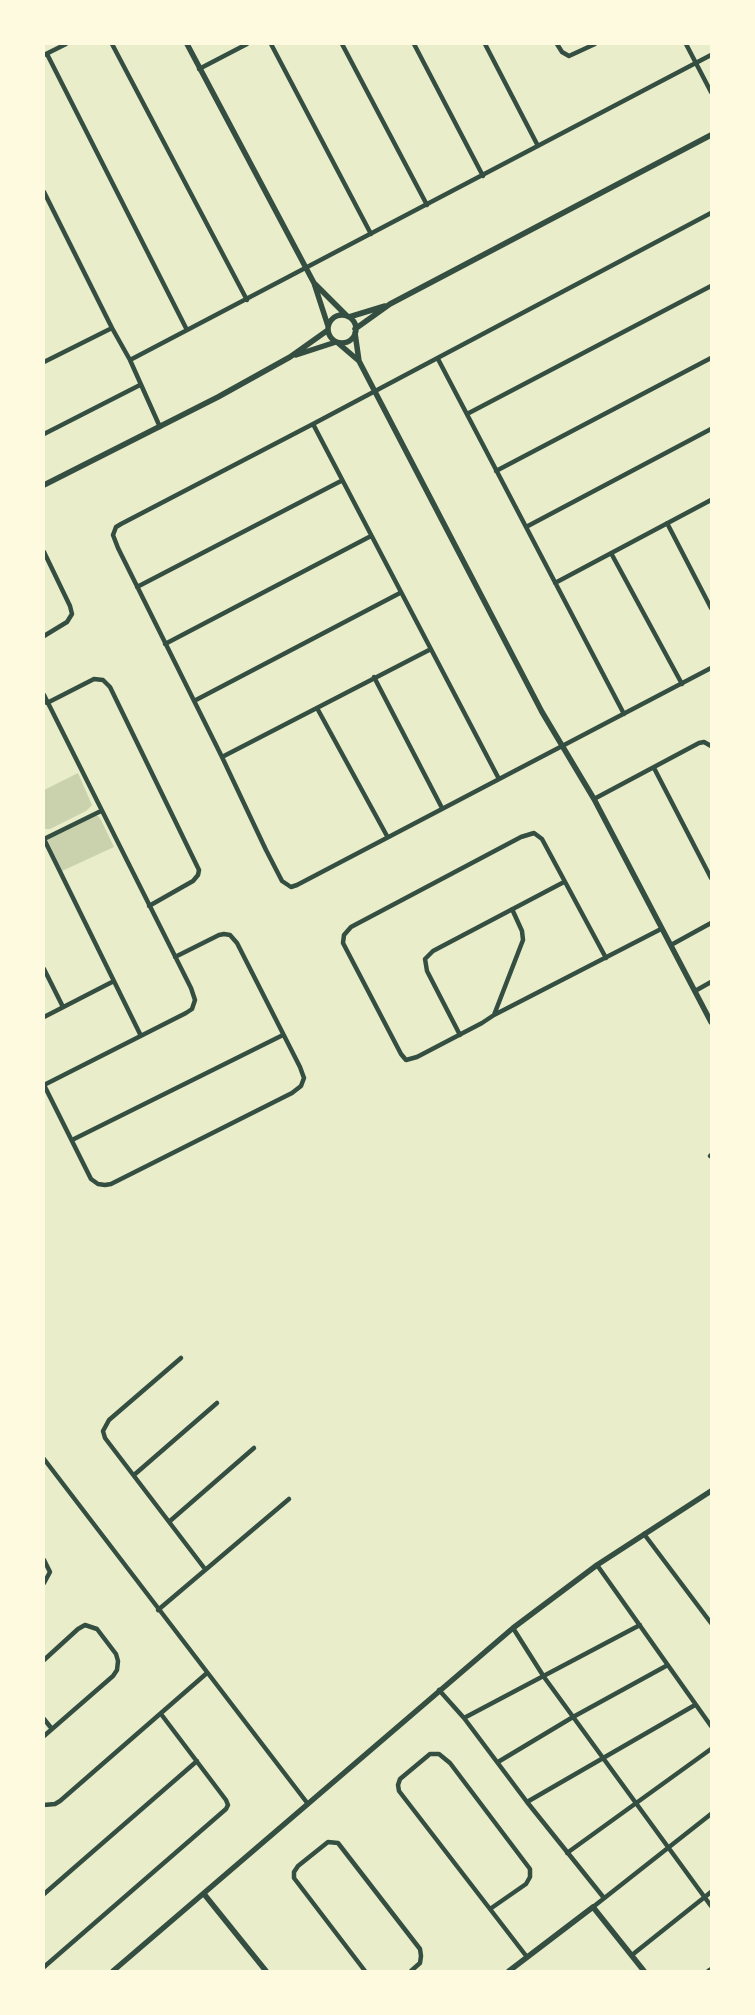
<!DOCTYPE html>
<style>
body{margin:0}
#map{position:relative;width:755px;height:2015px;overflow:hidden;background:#e9edc9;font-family:Figtree,sans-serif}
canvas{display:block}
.frame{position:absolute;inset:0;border:45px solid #fefae0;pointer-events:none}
</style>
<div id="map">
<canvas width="755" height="2015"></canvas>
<div class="frame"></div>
</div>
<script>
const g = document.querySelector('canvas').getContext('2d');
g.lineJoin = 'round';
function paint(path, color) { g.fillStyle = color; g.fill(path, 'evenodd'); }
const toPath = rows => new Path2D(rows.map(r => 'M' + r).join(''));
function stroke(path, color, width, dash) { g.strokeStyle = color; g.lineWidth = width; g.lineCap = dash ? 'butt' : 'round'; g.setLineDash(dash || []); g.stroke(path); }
const green = toPath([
 [78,773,92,805,86,811,50,829,44,829,44,790],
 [93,816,98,816,101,820,114,847,62,871,47,839]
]);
const minor = toPath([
 [112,44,247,300],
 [271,44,371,234],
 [342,44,427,205],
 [414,44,483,176],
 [485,44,538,146],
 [557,44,562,52,569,56,595,44],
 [686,44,711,92],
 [47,54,187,330],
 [44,55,66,44],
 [199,69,247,44],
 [44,192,112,328,130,360,160,427],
 [711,213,313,424,121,524,116,527,113,535,118,548,222,757,266,850,282,881,291,887,297,885,711,668],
 [438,359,624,714],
 [130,360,711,55],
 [44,362,112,328],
 [467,414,711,286],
 [313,424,499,779],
 [44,434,140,385],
 [496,471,711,358],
 [667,523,711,608],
 [526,527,711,429],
 [44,552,70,606,72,614,67,622,44,636],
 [611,553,682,684],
 [555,583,711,500],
 [137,587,341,481],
 [165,644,371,536],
 [374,677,442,808],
 [44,695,191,988,195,1000,192,1009,186,1013,44,1085],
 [194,701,400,593],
 [47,703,94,679,103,680,110,687,199,870,198,875,193,881,149,906],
 [317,708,387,836],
 [222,757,431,649],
 [654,768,711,878],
 [594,799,699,743,704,742,711,746],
 [44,839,141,1036],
 [44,839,101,811],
 [512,909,522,931,523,940,494,1015,482,1023,417,1057,406,1060,401,1054,343,943,344,935,351,927,521,837,534,833,542,839,606,958],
 [671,945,711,923],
 [44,969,63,1007],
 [695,991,711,982],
 [494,1015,661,929],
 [44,1017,114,981],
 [460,1035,427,971,425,959,433,951,564,882],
 [44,1085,91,1179,98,1184,105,1185,111,1184,292,1093,301,1086,304,1078,300,1067,237,943,230,935,224,934,219,935,175,957],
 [72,1140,283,1035],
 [710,1156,711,1155],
 [181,1358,109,1420,103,1431,105,1438,205,1569],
 [44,1459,308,1804],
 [134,1475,217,1403],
 [170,1521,254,1448],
 [644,1534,711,1623],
 [44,1560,50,1572,44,1583],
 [597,1565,711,1726],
 [158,1610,289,1499],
 [513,1628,544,1677,711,1906],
 [44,1660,78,1629,85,1625,97,1629,116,1654,118,1661,117,1670,113,1676,44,1736],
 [439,1690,464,1718,527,1802,604,1898],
 [464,1718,640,1625],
 [44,1719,52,1729],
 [498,1762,573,1717,666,1666],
 [527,1802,695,1705],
 [44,1805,55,1804,60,1801,207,1673],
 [567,1853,711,1749],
 [44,1894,197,1761],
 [593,1907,711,1814],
 [490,1909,526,1884,530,1877,530,1869,450,1763,439,1754,430,1754,400,1779,398,1785,399,1791,527,1957],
 [632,1955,711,1892],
 [44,1967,226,1809,228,1805,226,1800,161,1714],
 [365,1971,294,1878,294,1872,298,1866,328,1842,338,1843,420,1949,421,1956,420,1963,411,1971],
 [708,1971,711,1969]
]);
const tertiary = toPath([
 [187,44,314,283,328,326],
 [315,284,347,316],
 '328 329a14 14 0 1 1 28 0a14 14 0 1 1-28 0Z',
 [349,317,385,306],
 [355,329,390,304,711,135],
 [355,333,359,361,542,712,594,799,711,1022],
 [338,343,359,361],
 [296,355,336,342],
 [44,485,218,397,290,357,328,330],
 [204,1894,266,1971],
 [113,1971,513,1628,597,1565,711,1491],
 [509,1971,593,1907,644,1971]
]);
paint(green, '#cad2ad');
stroke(minor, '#344e41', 4.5);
stroke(tertiary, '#344e41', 5.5);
</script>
